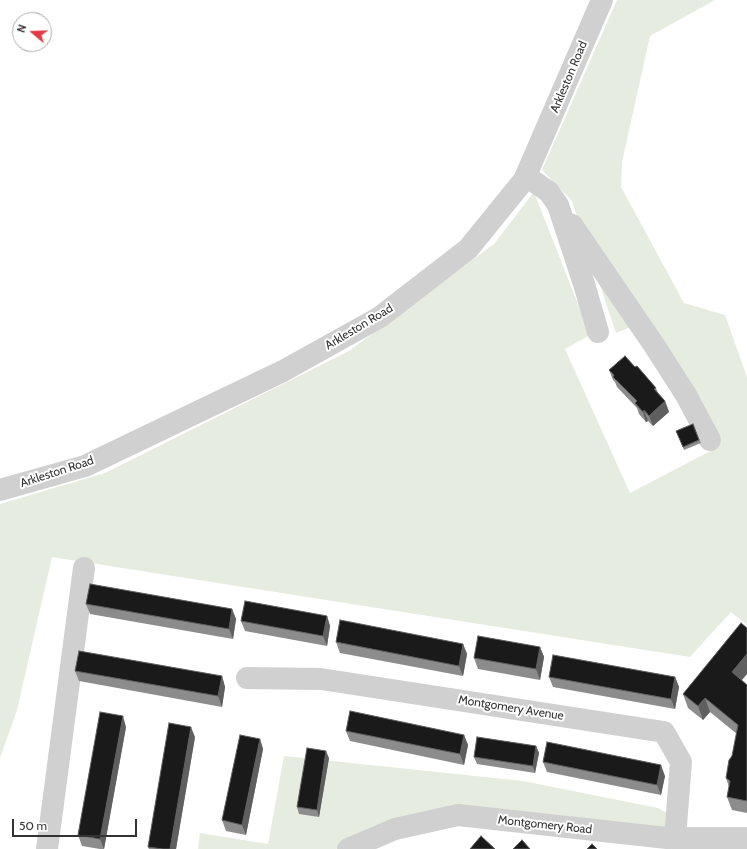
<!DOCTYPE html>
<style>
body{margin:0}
#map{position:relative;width:747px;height:849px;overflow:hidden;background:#fff;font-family:Cabin,sans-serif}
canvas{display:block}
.north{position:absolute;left:12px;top:12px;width:40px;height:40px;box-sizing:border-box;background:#fff;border:1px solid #adadad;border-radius:50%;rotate:289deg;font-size:11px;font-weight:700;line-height:16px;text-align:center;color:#333}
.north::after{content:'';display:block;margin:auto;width:14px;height:18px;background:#e63946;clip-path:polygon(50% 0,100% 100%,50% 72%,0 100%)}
.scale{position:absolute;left:12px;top:819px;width:125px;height:18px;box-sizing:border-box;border:2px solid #333;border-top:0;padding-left:5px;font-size:12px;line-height:14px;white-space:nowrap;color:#333;-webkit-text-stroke:3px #fff;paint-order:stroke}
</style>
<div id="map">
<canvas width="747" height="849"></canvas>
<div class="north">N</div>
<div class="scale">50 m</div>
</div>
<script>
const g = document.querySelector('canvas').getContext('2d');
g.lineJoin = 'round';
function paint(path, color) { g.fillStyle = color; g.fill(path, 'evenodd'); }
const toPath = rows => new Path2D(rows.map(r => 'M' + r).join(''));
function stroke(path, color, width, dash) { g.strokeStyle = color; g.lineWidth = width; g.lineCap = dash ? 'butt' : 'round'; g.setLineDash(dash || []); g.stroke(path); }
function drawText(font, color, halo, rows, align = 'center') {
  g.font = font + ' Cabin,sans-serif'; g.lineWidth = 4; g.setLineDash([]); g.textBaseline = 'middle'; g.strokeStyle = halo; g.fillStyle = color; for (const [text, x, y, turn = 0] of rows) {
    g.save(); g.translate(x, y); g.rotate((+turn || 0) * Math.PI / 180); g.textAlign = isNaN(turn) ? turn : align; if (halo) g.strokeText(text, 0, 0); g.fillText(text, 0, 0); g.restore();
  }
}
const green = toPath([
 [617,0,715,0,650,36,622,162,621,187,684,303,725,315,747,377,747,625,731,612,690,657,52,557,17,710,0,758,0,504,105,473,349,351,494,244,534,192,590,335,565,349,630,493,718,447,648,320,616,333,572,201,542,170],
 [284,756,523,781,658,808,675,817,672,835,457,808,346,843,336,849,198,849,200,833,268,844]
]);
const minor = toPath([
 [526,176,549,192,558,205,584,284,598,332],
 [564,222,572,225,654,345,686,395,710,440],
 [0,490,85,466,283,371,380,317,468,249,524,180,602,0],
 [247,678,321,679,664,732,681,762,675,838],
 [47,849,84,568],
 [348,849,395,829,458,815,667,838,747,838]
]);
const wall = toPath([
 [635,367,656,388,658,393,665,401,669,412,653,426,648,421,646,422,639,414,637,408,617,387,615,382,613,380,609,370],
 [693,424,701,443,684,450,678,435],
 [86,604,232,609,236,619,233,639,90,614],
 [327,616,330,626,327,646,245,631,241,621],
 [336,642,463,644,467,654,463,676,340,653],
 [540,647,544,657,540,680,478,669,474,658],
 [75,671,222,676,225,687,222,707,79,681],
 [549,677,675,677,679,687,675,709,553,687],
 [742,680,747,685,747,813,732,810,727,797,729,787,726,778,732,756,737,734,710,712,703,720,688,708,683,694],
 [126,727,104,849,100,849,82,846,78,835],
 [346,731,464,735,468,745,464,765,350,741],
 [195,737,176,849,149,849,148,847],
 [260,739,263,749,246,835,226,831,222,820],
 [536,746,539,753,535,773,477,764,474,757],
 [329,758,319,817,299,814,297,807],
 [543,762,665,776,661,795,547,772]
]);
const shadedWall = toPath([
 [665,401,669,412,653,426,649,416],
 [644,410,648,421,646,422,643,412],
 [232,609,236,619,233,639,229,629],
 [327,616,330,626,327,646,323,636],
 [463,644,467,654,463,676,459,666],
 [540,647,544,657,540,680,536,669],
 [747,654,747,674,737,686,732,672],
 [222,676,225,687,222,707,218,696],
 [675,677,679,687,675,709,671,699],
 [705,698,710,712,703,720,698,706],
 [123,716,126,727,104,849,100,839],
 [191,727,195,737,176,849,170,849],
 [464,735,468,745,464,765,460,754],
 [260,739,263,749,246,835,242,825],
 [536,746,539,753,535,773,533,766],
 [326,751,329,758,319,817,317,810],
 [661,765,665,776,661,795,657,785]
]);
const building = toPath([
 [625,356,635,367,637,366,656,388,654,389,665,401,649,416,644,410,643,412,635,403,637,401,613,377,614,375,609,370,625,356],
 [693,424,699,440,683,447,676,431,693,424],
 [90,584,232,609,229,629,86,604,90,584],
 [245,601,327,616,323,636,241,621,245,601],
 [340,620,463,644,459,666,336,642,340,620],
 [741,623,747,628,747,654,732,672,747,685,747,801,727,797,730,781,726,778,729,760,732,756,738,725,705,698,698,706,683,694,741,623],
 [478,636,540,647,536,669,474,658,478,636],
 [79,651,222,676,218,696,75,671,79,651],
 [553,655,675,677,671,699,549,677,553,655],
 [350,711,464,735,460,754,346,731,350,711],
 [100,712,123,716,100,839,78,835,100,712],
 [169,723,191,727,170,849,163,849,148,847,169,723],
 [240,735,260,739,242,825,222,820,240,735],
 [477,737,536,746,533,766,474,757,477,737],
 [547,742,661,765,657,785,543,762,547,742],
 [307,748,326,751,317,810,297,807,307,748],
 [481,836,495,849,470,849,481,836],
 [522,840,530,849,513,849,522,840],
 [592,844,597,849,587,849,592,844]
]);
const streetNames = [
 ["Arkleston Road",569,77,-67],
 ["Arkleston Road",359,327,-31],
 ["Arkleston Road",57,472,-18],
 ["Montgomery Avenue",511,708,9],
 ["Montgomery Road",545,825,6]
];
paint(green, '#e6ecdf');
stroke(minor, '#d0d0d0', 22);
paint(wall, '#8c8c8c');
paint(shadedWall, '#5f5f5f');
paint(building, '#1a1a1a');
stroke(building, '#5f5f5f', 1);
drawText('12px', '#333', '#fff', streetNames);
</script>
